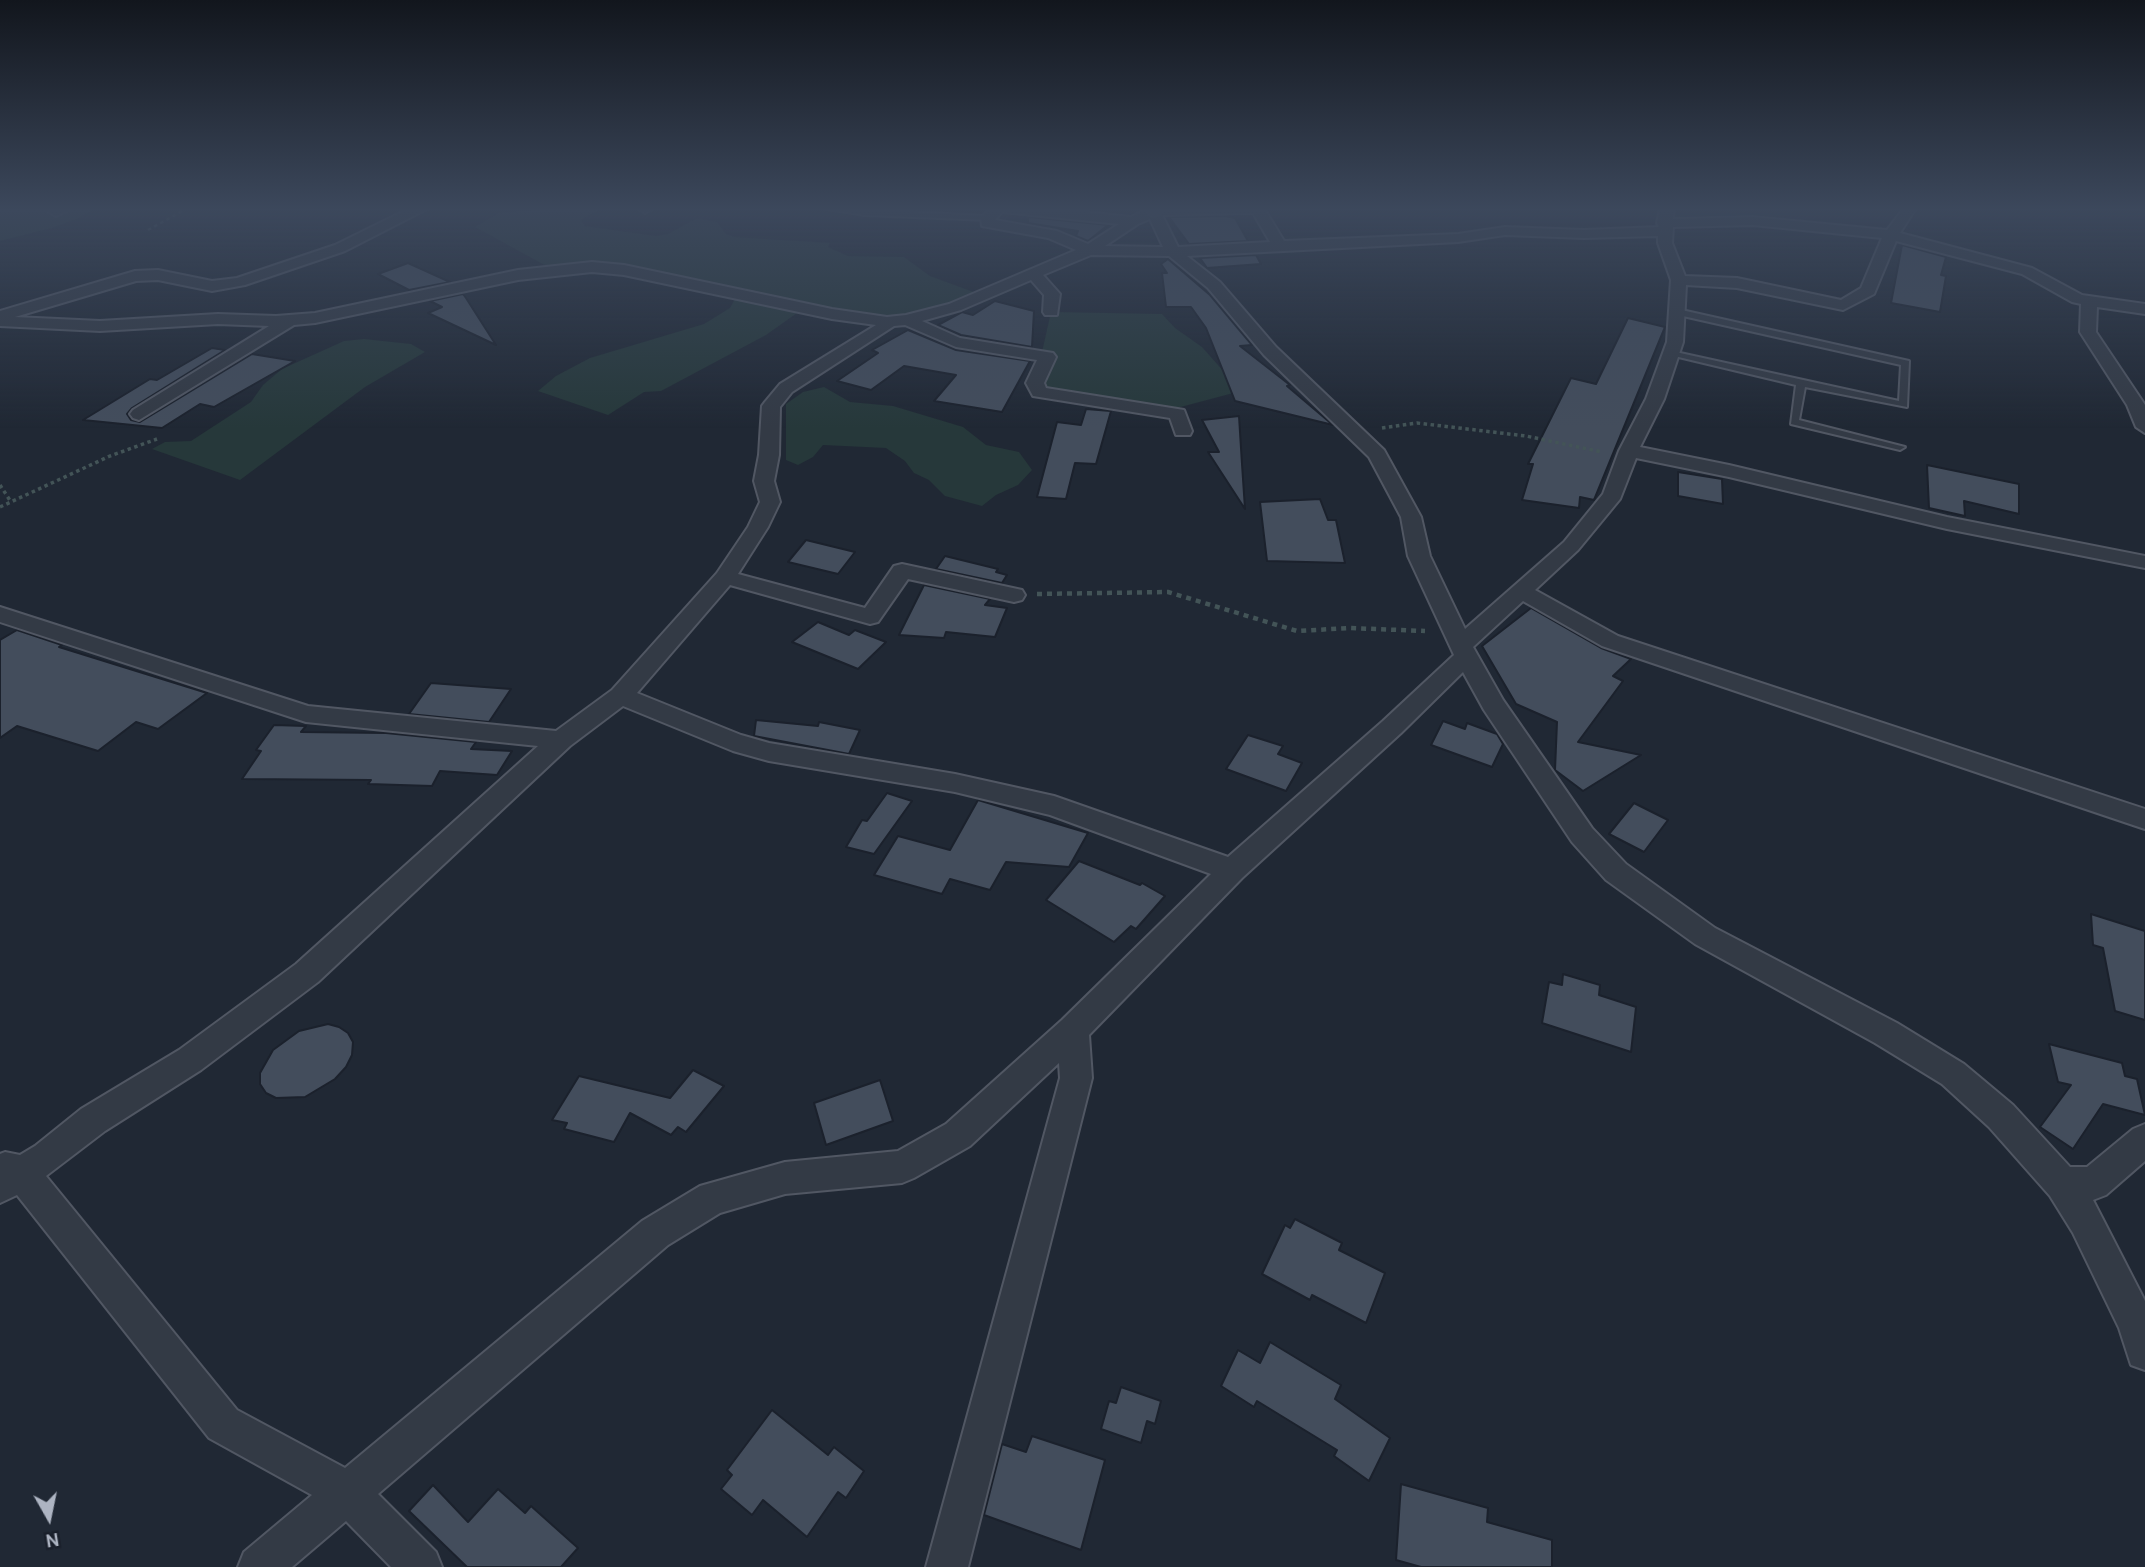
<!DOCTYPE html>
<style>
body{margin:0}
#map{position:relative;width:2145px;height:1567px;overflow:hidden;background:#202834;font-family:Overpass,sans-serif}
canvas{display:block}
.north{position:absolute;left:14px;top:1483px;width:70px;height:70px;-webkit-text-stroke:5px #191f2a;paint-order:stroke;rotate:171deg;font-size:19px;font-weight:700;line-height:28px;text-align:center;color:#adb4c2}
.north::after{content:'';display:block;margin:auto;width:24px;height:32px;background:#adb4c2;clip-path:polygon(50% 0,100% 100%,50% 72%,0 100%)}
</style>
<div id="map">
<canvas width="2145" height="1567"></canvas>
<div class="north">N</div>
</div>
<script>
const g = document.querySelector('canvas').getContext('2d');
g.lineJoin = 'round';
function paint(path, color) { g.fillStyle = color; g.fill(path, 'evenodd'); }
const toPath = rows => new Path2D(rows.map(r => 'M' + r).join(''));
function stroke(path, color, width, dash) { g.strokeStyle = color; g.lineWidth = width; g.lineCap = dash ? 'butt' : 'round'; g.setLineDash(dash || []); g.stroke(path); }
const green = toPath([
 [0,208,96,208,79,218,52,228,0,241],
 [565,208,602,208,581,220,585,226,656,236,668,234,697,218,717,222,726,234,735,237,830,243,828,247,848,256,904,257,930,276,979,294,956,306,887,321,626,270,550,268,475,227,498,213],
 [736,297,797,313,766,335,661,391,644,392,608,415,538,391,556,376,590,358,704,324,730,308],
 [1051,312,1162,314,1175,328,1202,347,1241,391,1173,409,1051,394,1035,383],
 [364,339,411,344,425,352,365,387,240,480,152,449,165,442,191,441,251,402,263,385,282,369,344,341],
 [824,387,850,402,893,406,963,427,986,445,1019,452,1032,470,1018,485,996,495,982,506,945,496,929,480,914,473,905,461,886,448,823,445,813,457,798,465,786,460,786,404,803,392]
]);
const building = toPath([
 [1225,216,1235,218,1248,241,1189,244,1169,217,1225,216],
 [1028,217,1108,225,1088,241,1076,236,1078,231,1028,223,1028,217],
 [1902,245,1946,257,1941,275,1946,276,1940,312,1891,303,1902,245],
 [1256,255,1261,264,1207,268,1200,258,1256,255],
 [1168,259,1210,295,1252,345,1240,346,1290,385,1287,386,1333,425,1235,401,1206,328,1191,307,1166,307,1162,273,1167,273,1161,264,1168,259],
 [408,263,450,282,409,290,378,274,408,263],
 [463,294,466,298,496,345,428,313,442,307,430,301,463,294],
 [995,301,1034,311,1032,347,961,335,938,325,962,312,973,315,995,301],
 [1628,318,1665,327,1594,500,1580,497,1579,508,1522,500,1533,464,1528,464,1571,378,1596,384,1628,318],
 [908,330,956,350,1030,361,1002,412,934,401,956,375,904,366,871,390,837,381,878,353,872,350,908,330],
 [212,348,225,350,132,408,127,414,131,420,140,422,252,354,295,361,214,407,200,404,162,428,83,420,150,379,157,380,212,348],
 [1086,409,1111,411,1096,464,1075,463,1066,499,1037,497,1057,422,1081,425,1086,409],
 [1239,416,1242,464,1245,509,1208,452,1219,452,1202,420,1239,416],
 [1927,465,2019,484,2019,514,1964,501,1965,516,1929,508,1927,465],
 [1678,472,1722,479,1723,504,1678,496,1678,472],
 [1320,499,1328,520,1336,520,1345,563,1267,561,1260,502,1320,499],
 [806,540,855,552,838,574,788,562,806,540],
 [945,556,998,569,996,572,1007,575,1002,583,936,569,945,556],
 [924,585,990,599,985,605,1007,608,995,637,946,632,944,638,899,635,924,585],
 [1531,608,1601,648,1631,659,1613,676,1623,681,1578,742,1641,755,1583,791,1555,770,1557,722,1516,704,1482,646,1531,608],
 [818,622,849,635,855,630,886,642,858,669,792,642,818,622],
 [17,630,62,645,59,647,207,693,158,729,136,722,98,751,17,726,0,738,0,640,17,630],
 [431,683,511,689,489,722,409,714,431,683],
 [756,720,818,726,819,722,860,730,849,754,754,736,756,720],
 [1443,721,1465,729,1467,723,1497,734,1503,744,1492,767,1431,745,1443,721],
 [274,725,306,726,301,732,386,733,476,742,471,749,512,751,497,775,440,771,432,786,368,784,371,780,242,779,261,751,256,750,274,725],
 [1248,735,1283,746,1278,754,1302,763,1286,791,1226,769,1248,735],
 [887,793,912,801,874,854,846,847,862,820,867,821,887,793],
 [978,800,1088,833,1069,867,1006,862,990,890,950,879,942,894,874,875,898,836,950,850,978,800],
 [1634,803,1668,820,1644,852,1609,834,1634,803],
 [1079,861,1140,885,1142,883,1165,896,1136,929,1131,926,1114,942,1046,900,1079,861],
 [2091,914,2145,931,2145,1020,2115,1011,2103,948,2093,945,2091,914],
 [1563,974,1600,985,1599,995,1636,1007,1631,1052,1542,1023,1549,982,1562,985,1563,974],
 [328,1024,339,1027,348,1033,353,1042,352,1055,346,1067,335,1079,305,1097,276,1098,266,1093,260,1084,260,1073,273,1050,299,1031,328,1024],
 [2049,1044,2122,1063,2125,1076,2137,1079,2145,1115,2103,1104,2073,1149,2040,1127,2071,1085,2058,1082,2049,1044],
 [693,1070,724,1086,686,1132,678,1127,671,1135,630,1113,614,1142,564,1129,567,1123,552,1120,579,1076,670,1098,693,1070],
 [880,1080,893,1121,826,1145,814,1103,880,1080],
 [1295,1219,1342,1243,1339,1250,1385,1273,1366,1323,1312,1295,1310,1300,1262,1274,1285,1225,1290,1228,1295,1219],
 [1270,1342,1341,1385,1335,1399,1390,1438,1369,1481,1334,1456,1337,1450,1257,1401,1254,1407,1221,1386,1238,1350,1260,1363,1270,1342],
 [1121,1387,1161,1401,1155,1424,1147,1421,1141,1443,1101,1429,1109,1401,1116,1403,1121,1387],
 [772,1410,828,1455,834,1447,864,1471,846,1498,838,1492,807,1537,763,1500,752,1515,721,1489,732,1475,727,1470,772,1410],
 [1032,1436,1105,1460,1081,1550,984,1515,1002,1444,1026,1452,1032,1436],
 [1401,1484,1488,1508,1487,1522,1552,1540,1552,1567,1421,1567,1396,1560,1401,1484],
 [433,1485,468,1522,498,1489,525,1513,531,1506,578,1548,561,1567,467,1567,409,1511,433,1485]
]);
const pathFar2 = toPath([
 [148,230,188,208]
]);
const pathFar1 = toPath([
 [1382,428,1417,423,1526,436,1602,452],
 [0,485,11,502],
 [0,507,110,456,157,439]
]);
const path = toPath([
 [1037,594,1168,592,1297,631,1350,628,1425,631]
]);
const lane = toPath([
 [823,208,988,216,992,218,988,220,864,215,823,208],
 [1677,309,1909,361,1907,407,1805,387,1799,420,1905,447,1900,450,1791,424,1796,385,1666,354,1671,351,1899,401,1901,365,1674,314,1674,310,1677,309]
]);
const street = toPath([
 [53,208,73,208,56,216,49,212,53,208],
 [410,208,429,208,345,251,245,285,212,291,158,280,136,281,15,317,100,321,218,314,276,316,315,313,518,270,592,262,624,265,832,309,887,317,906,315,949,304,1076,250,1048,238,982,226,981,218,990,208,1048,208,1131,217,1149,208,1264,208,1284,241,1458,234,1505,227,1584,230,1659,227,1657,223,1660,208,1674,208,1673,219,1753,217,1887,230,1904,208,1916,208,1900,233,2032,268,2082,295,2145,304,2145,314,2097,307,2096,332,2145,405,2145,433,2136,427,2127,405,2080,332,2081,304,2072,302,2022,274,1896,241,1874,294,1843,310,1737,288,1686,285,1683,342,1664,399,1640,447,1729,465,1947,517,2145,556,2145,568,1947,529,1729,477,1636,458,1620,499,1578,550,1535,590,1618,636,2145,809,2145,829,1602,646,1523,601,1473,647,1503,700,1592,828,1626,864,1715,928,1897,1023,1964,1064,2013,1105,2070,1167,2087,1167,2133,1129,2145,1124,2145,1161,2106,1195,2093,1200,2145,1301,2145,1370,2131,1365,2119,1328,2073,1233,2050,1196,1989,1127,1942,1084,1875,1043,1695,944,1606,880,1572,842,1484,710,1463,672,1401,733,1242,878,1089,1035,1092,1078,968,1567,926,1567,1060,1078,1059,1063,970,1146,914,1178,902,1183,785,1194,720,1213,668,1245,378,1494,436,1552,442,1567,391,1567,346,1521,292,1567,238,1567,244,1552,312,1495,209,1438,17,1195,0,1203,0,1154,5,1152,20,1155,35,1146,81,1109,179,1050,296,964,538,746,306,722,0,622,0,607,308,706,556,731,612,690,717,573,748,527,760,502,754,481,759,455,762,406,765,402,780,384,876,325,832,319,624,275,592,272,518,280,315,323,294,325,139,420,133,418,130,414,133,410,269,326,218,324,100,331,0,326,0,311,135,271,158,270,212,281,237,278,335,245,410,208],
 [1002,212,1119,224,1088,244,1057,231,995,220,1002,212],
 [1253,213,1270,242,1178,247,1162,215,1253,213],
 [1150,219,1163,247,1105,246,1138,224,1150,219],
 [1753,225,1882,238,1861,288,1841,300,1737,278,1685,276,1672,243,1673,227,1753,225],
 [1505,235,1584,238,1658,236,1658,243,1671,280,1667,342,1646,399,1619,451,1603,494,1564,542,1465,629,1430,556,1421,517,1384,450,1276,347,1220,282,1187,256,1458,242,1505,235],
 [1091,255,1169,256,1208,288,1264,355,1369,457,1401,517,1408,556,1454,655,1383,721,1228,857,1054,796,955,774,769,743,741,735,637,693,730,585,870,624,878,622,908,579,1014,602,1022,600,1025,595,1022,590,902,564,894,566,865,608,738,574,768,527,780,502,774,481,779,455,780,407,792,392,894,326,905,325,956,347,1037,360,1026,383,1033,396,1170,418,1176,435,1190,435,1192,431,1184,410,1046,388,1044,383,1056,357,1053,353,960,338,922,321,961,310,1031,280,1044,295,1043,312,1045,315,1057,315,1060,294,1043,275,1091,255],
 [623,706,733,751,769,761,955,792,1050,815,1211,874,1062,1020,946,1124,898,1151,785,1162,700,1186,642,1221,345,1468,237,1410,46,1176,105,1131,201,1070,318,982,570,746,623,706],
 [638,208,652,208,652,209,645,213,638,208]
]);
const secondary = toPath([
 [1145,208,1165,208,1161,216,1154,218,1147,216,1145,208]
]);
paint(green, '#26383a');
paint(building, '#434d5c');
stroke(building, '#1b212c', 2);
stroke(lane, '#515763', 4);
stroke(street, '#515763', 4);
stroke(secondary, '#515763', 4);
stroke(pathFar2, '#435457', 2.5, [3.5, 3.5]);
stroke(pathFar1, '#435457', 3.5, [3.5, 3.5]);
stroke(path, '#435457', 4.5, [5, 5]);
paint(lane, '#333a45');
paint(street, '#333a45');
paint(secondary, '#414958');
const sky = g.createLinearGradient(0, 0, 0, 428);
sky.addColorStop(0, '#12161d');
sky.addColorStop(0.49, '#3c485c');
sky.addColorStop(1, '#3c485c00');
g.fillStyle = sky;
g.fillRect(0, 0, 2145, 428);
</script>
